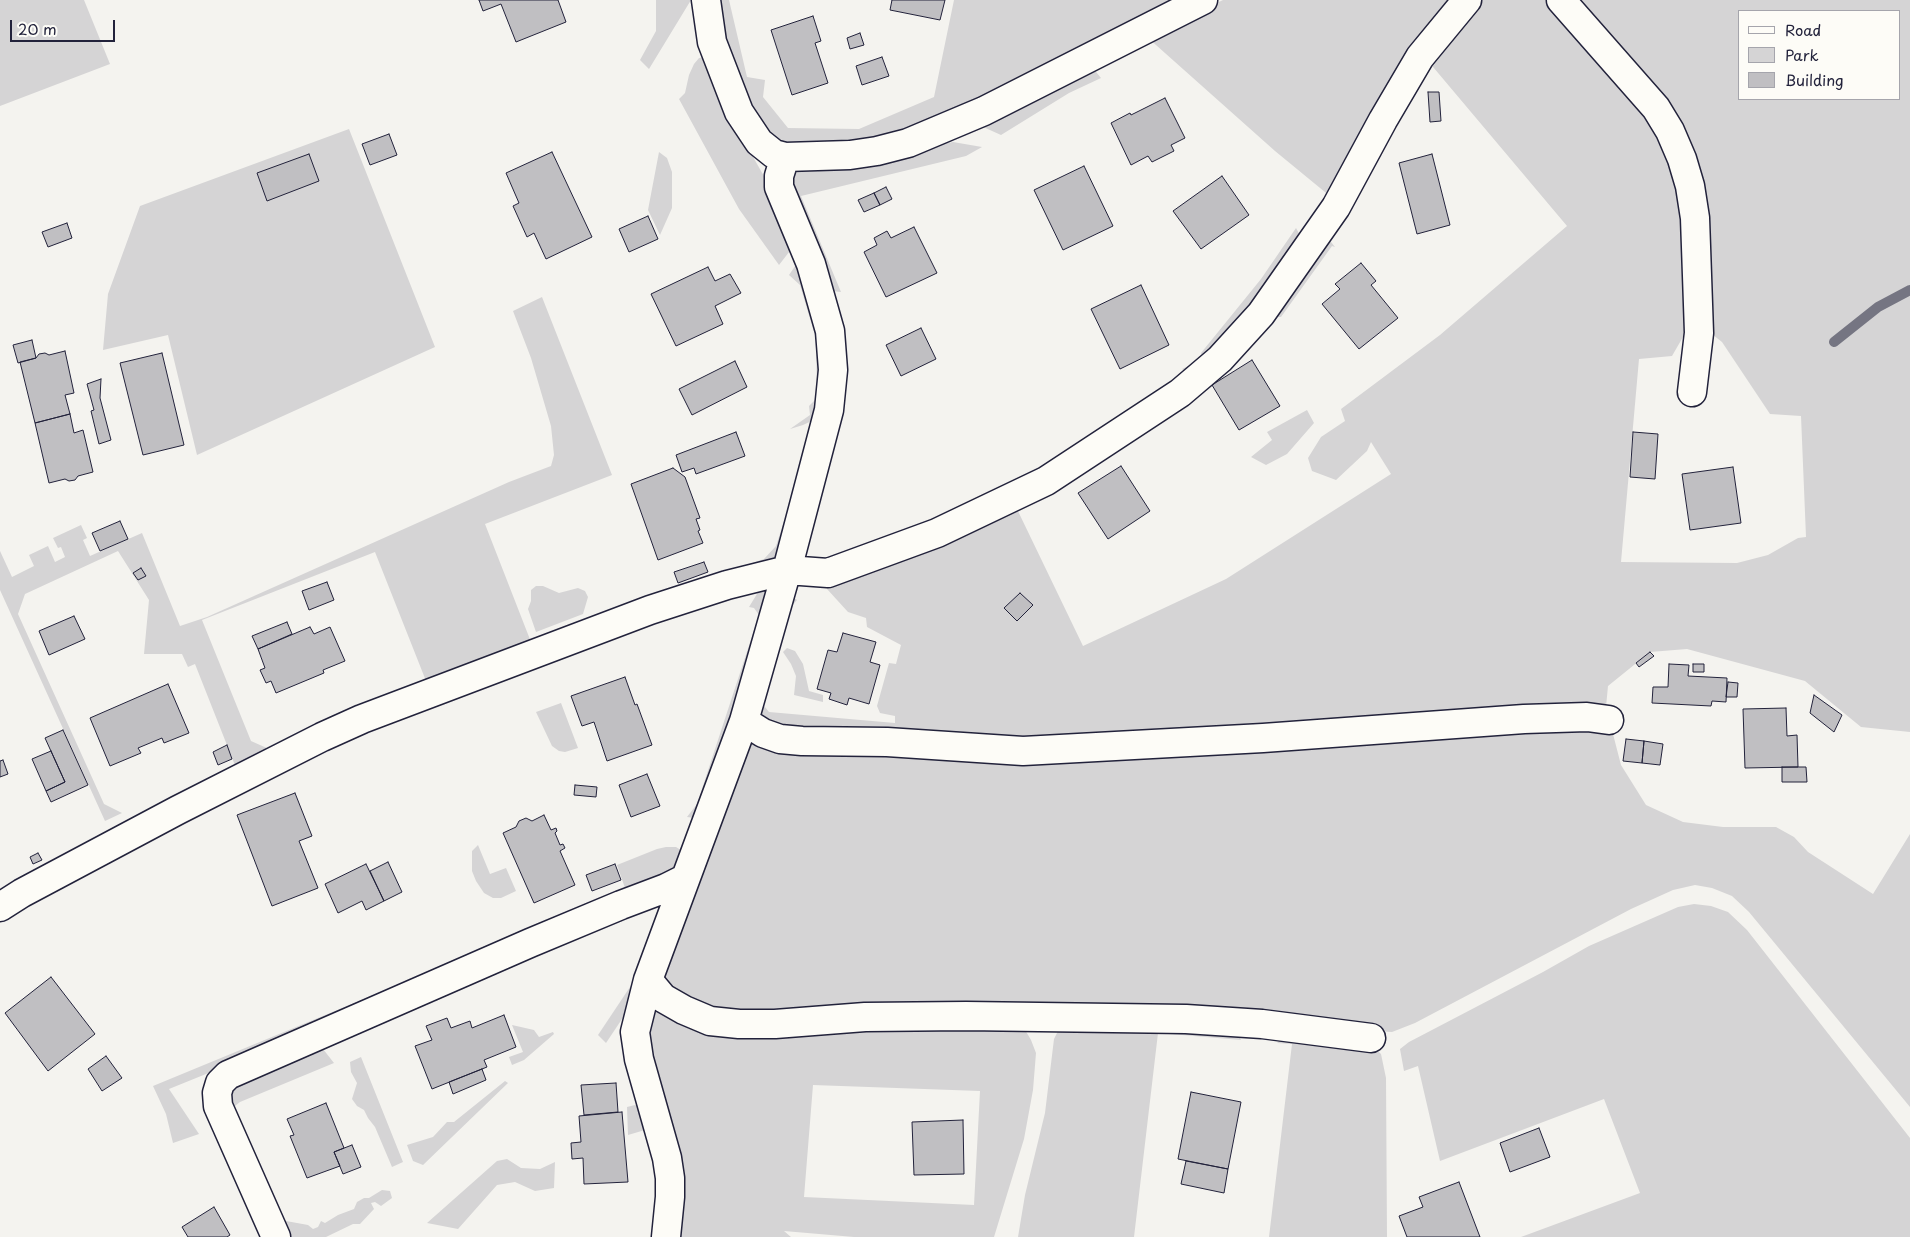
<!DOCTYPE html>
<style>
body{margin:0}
#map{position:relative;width:1910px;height:1237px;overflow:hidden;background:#f4f3ef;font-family:"Playpen Sans",sans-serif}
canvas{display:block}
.legend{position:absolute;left:1738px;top:10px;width:162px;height:90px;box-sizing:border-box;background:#fdfcf7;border:1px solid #a5a5ac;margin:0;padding:6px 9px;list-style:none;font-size:15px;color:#22223b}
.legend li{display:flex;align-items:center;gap:10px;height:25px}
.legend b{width:25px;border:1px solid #a5a5ac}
.scale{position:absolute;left:10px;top:20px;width:105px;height:22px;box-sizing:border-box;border:2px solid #22223b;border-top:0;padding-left:6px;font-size:15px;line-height:18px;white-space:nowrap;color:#22223b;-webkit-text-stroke:4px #fdfcf7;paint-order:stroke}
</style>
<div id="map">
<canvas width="1910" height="1237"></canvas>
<ul class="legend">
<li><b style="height:6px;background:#fdfcf7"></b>Road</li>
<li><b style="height:14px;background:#d5d4d5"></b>Park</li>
<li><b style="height:14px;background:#c0bfc2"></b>Building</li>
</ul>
<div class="scale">20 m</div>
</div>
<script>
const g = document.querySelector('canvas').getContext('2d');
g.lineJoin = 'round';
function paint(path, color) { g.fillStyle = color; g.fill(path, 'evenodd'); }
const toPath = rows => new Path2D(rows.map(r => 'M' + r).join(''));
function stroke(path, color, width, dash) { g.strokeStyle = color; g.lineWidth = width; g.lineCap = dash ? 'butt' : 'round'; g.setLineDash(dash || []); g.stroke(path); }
const green = toPath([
 [0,0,84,0,110,64,0,106],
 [656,0,691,0,649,69,640,60,656,31],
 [715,0,729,0,747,77,765,80,763,97,788,128,859,129,934,97,954,0,1182,0,929,124,845,145,793,147,768,133,748,107,728,58],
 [1223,0,1455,0,1331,197,1275,151,1147,37],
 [1477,0,1555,0,1642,105,1665,137,1676,160,1683,193,1687,230,1687,330,1672,356,1639,359,1621,562,1737,563,1768,555,1798,538,1806,537,1801,416,1770,414,1722,342,1708,331,1700,191,1694,156,1685,132,1668,108,1574,0,1910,0,1910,732,1861,727,1805,681,1687,649,1650,652,1608,686,1606,707,1621,765,1646,805,1683,822,1723,827,1776,827,1794,837,1808,852,1873,894,1910,834,1910,1107,1749,912,1732,896,1712,888,1695,885,1673,890,1631,909,1415,1023,1392,1032,1373,1031,1278,1017,1207,1011,1115,1009,881,1009,798,1014,718,1014,690,1004,669,991,662,982,659,972,664,955,740,754,745,746,753,743,780,748,851,747,1046,759,1132,754,1224,752,1474,731,1537,728,1561,711,1273,729,1129,734,1017,743,867,733,802,733,777,729,766,724,758,711,755,702,787,604,793,597,797,600,790,608,761,702,769,712,895,723,895,716,880,713,877,706,889,663,896,664,901,645,867,627,866,618,848,612,827,589,826,583,924,548,1016,507,1083,646,1226,579,1391,474,1371,442,1367,451,1336,480,1312,471,1308,458,1321,437,1345,421,1341,409,1440,335,1567,226,1428,61,1450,28],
 [1739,11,1899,11,1899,99,1739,99],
 [706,57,735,125,774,194,796,243,779,265,739,209,679,99,685,93,689,75,694,64,699,58],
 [1092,67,1101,78,1069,93,1001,135,981,126],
 [349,129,435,347,197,455,168,335,103,350,108,294,140,206],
 [953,142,982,147,966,156,801,196,841,292,831,291,788,175,795,169],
 [659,152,667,158,672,172,672,208,660,235,648,210],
 [1296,228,1301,237,1279,279,1189,374,1182,369,1203,359,1201,353,1261,279],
 [1324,241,1331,242,1335,247,1332,246,1281,317,1268,317],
 [802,256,821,321,820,417,803,425,790,429,810,415,809,406,817,398,816,339,800,285,789,275],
 [542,297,612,475,485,524,531,642,613,610,764,559,776,546,801,469,776,563,428,686,375,552,202,620,251,741,278,753,238,773,195,664,188,667,182,654,144,654,149,600,118,551,25,594,18,614,104,804,122,813,105,821,0,590,0,551,12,577,34,566,29,555,48,546,55,562,65,557,61,547,58,548,53,538,81,525,87,538,83,540,90,556,142,533,180,626,207,617,509,482,551,466,554,455,551,426,531,358,513,311],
 [1307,410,1314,423,1287,454,1266,465,1251,457,1272,440,1267,432],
 [536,586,543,586,559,593,578,588,585,591,588,597,583,614,536,632,528,609,531,601,531,590],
 [760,589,768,589,763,628,695,818,687,817,697,804,759,615,754,608,749,607],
 [787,648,795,651,803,664,809,691,823,695,823,702,794,695,796,676,791,664,783,652],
 [561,703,578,748,565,752,559,751,552,746,536,712],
 [478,845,490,874,506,868,516,891,501,898,493,898,484,893,476,881,472,871,472,851],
 [666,847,676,847,684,852,679,871,243,1059,169,1089,199,1134,173,1143,166,1114,153,1086,461,959,625,888,617,865,657,849],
 [1694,904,1711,906,1728,912,1747,930,1910,1138,1910,1237,1521,1237,1640,1193,1604,1099,1440,1161,1418,1066,1404,1071,1400,1049,1409,1042,1543,972,1589,946,1678,907],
 [636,978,628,1010,606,1043,598,1035],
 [653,1000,663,1009,878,1029,1024,1028,1031,1040,1036,1053,1033,1090,1024,1139,994,1237,854,1237,784,1231,791,1237,675,1237,645,1031],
 [813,1085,980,1091,974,1205,804,1197],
 [512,1025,534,1030,539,1037,553,1032,554,1034,524,1060,512,1065,509,1057,523,1052],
 [1065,1028,1237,1032,1241,1040,1158,1033,1134,1237,1018,1237,1025,1195,1045,1113,1054,1039,1058,1031],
 [1282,1038,1375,1048,1381,1054,1386,1078,1387,1237,1269,1237,1292,1044,1277,1043],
 [317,1046,323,1049,334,1063,240,1102,235,1106,234,1112,226,1095,228,1087],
 [361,1057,403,1162,392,1167,375,1127,368,1118,364,1110,357,1106,352,1099,357,1083,351,1072,350,1062],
 [505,1081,508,1083,423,1165,413,1161,407,1145,433,1137,447,1122,454,1122],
 [643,1103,660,1176,645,1130,628,1135,627,1107],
 [507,1159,521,1168,540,1169,555,1162,554,1188,535,1191,515,1182,497,1185,458,1229,427,1223,497,1161],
 [382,1190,390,1191,392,1198,381,1206,375,1202,371,1203,374,1209,360,1224,353,1224,326,1237,285,1237,280,1225,286,1221,308,1225,313,1229,318,1227,321,1221,325,1223,338,1215,354,1209,357,1202,364,1198,369,1198]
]);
const stream = toPath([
 [1834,342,1878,307,1910,290]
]);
const building = toPath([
 [479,0,558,0,566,22,516,42,501,4,483,11,479,0],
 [892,0,945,0,940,20,890,10,892,0],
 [813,16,821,41,815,43,828,83,792,95,771,30,813,16],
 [860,33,864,45,850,49,847,38,860,33],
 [882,57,889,76,862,85,856,66,882,57],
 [1428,92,1439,92,1441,121,1430,122,1428,92],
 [1165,98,1185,138,1171,145,1174,151,1152,162,1148,156,1131,165,1111,123,1130,113,1131,115,1165,98],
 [389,134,397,155,370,165,362,144,389,134],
 [552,152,592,237,546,259,534,233,527,237,513,206,519,203,506,173,552,152],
 [309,154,319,181,267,201,257,173,309,154],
 [1432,154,1450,225,1417,234,1399,163,1432,154],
 [1084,166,1113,226,1063,250,1034,190,1084,166],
 [1222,176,1249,215,1201,249,1173,211,1222,176],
 [886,187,892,199,880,205,874,193,886,187],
 [874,193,880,205,864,212,858,200,874,193],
 [648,216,658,239,629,252,619,229,648,216],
 [67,223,72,238,48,247,42,232,67,223],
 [914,227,937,273,886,297,864,252,877,245,874,238,887,231,891,238,914,227],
 [1361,263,1376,281,1371,285,1398,318,1359,349,1322,304,1340,289,1335,284,1361,263],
 [708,267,715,281,730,274,741,293,715,306,723,324,676,346,651,294,708,267],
 [1141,285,1169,345,1120,369,1091,309,1141,285],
 [921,328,936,359,901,376,886,345,921,328],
 [32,340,36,358,18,363,13,345,32,340],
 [65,351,74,393,65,395,70,414,35,423,20,362,36,358,39,354,45,353,49,355,65,351],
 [162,353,184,445,143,455,120,363,162,353],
 [1252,360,1280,406,1239,430,1212,385,1252,360],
 [735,361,747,387,692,415,679,389,735,361],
 [101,379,100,398,111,440,99,444,91,411,94,410,87,384,101,379],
 [70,414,74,433,83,430,93,472,78,476,75,480,69,481,65,479,49,483,35,423,70,414],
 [736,432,745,456,696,474,694,468,682,472,676,455,736,432],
 [1633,432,1658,434,1655,479,1630,477,1633,432],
 [1121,466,1150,511,1108,539,1078,493,1121,466],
 [1733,467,1741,523,1690,530,1682,474,1733,467],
 [673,468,685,477,700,518,696,519,700,530,698,531,703,543,658,560,631,484,673,468],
 [120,521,128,539,100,551,92,533,120,521],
 [704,562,708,572,678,583,674,572,704,562],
 [141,568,146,576,138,580,133,573,141,568],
 [327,582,334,600,309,610,302,591,327,582],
 [1020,593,1033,605,1017,621,1004,608,1020,593],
 [74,616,85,639,49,655,39,631,74,616],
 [287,622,292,634,258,649,252,636,287,622],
 [310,627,314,634,330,627,345,661,323,670,324,673,276,693,271,681,266,683,260,670,265,668,258,649,310,627],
 [843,633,876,642,870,662,880,665,869,704,849,698,847,705,829,699,831,693,817,689,828,650,837,652,843,633],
 [1650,652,1654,656,1639,667,1636,663,1650,652],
 [1669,664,1689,665,1688,676,1727,678,1726,702,1712,701,1711,706,1652,703,1653,687,1668,687,1669,664],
 [1693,664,1704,664,1704,672,1693,672,1693,664],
 [625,677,635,705,637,704,652,745,607,761,594,722,582,726,571,696,625,677],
 [1728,682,1738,683,1737,697,1726,697,1728,682],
 [168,684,189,733,164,743,162,738,138,748,141,753,110,766,90,718,168,684],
 [1814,695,1842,715,1834,732,1810,713,1814,695],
 [1786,708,1787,736,1797,735,1798,767,1745,768,1743,709,1786,708],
 [63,730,88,785,51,802,46,791,65,782,45,738,63,730],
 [1626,739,1644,741,1642,763,1623,761,1626,739],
 [1644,741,1663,744,1660,765,1642,763,1644,741],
 [227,745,232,759,218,765,213,752,227,745],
 [51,751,65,782,46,791,32,759,51,751],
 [3,760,8,774,0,777,0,761,3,760],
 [1782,767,1806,767,1807,782,1782,782,1782,767],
 [647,774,660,806,631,817,619,785,647,774],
 [575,785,597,787,596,797,574,795,575,785],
 [295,793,312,836,299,841,318,888,272,906,237,815,295,793],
 [544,815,551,830,556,828,557,831,555,833,560,845,563,844,565,848,560,851,575,885,534,903,503,833,516,827,519,821,526,818,532,821,544,815],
 [38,853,42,860,33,864,30,857,38,853],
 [388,862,402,892,384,901,370,871,388,862],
 [366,864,384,901,366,910,362,901,338,913,325,884,366,864],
 [615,864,621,880,592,891,586,875,615,864],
 [51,977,95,1034,48,1071,5,1013,51,977],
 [504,1015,516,1047,484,1060,487,1067,432,1089,415,1046,432,1040,426,1026,447,1018,451,1028,470,1021,472,1028,504,1015],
 [106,1056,122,1078,102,1091,88,1069,106,1056],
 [482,1069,486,1080,453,1094,449,1082,482,1069],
 [616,1083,618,1112,584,1115,581,1085,616,1083],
 [1191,1092,1241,1102,1228,1169,1178,1159,1191,1092],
 [326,1103,344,1148,334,1152,340,1166,307,1178,290,1136,294,1135,287,1119,326,1103],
 [622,1112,628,1182,584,1184,583,1158,572,1159,571,1143,581,1142,579,1116,622,1112],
 [963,1120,964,1174,914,1175,912,1122,963,1120],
 [1539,1128,1550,1157,1510,1172,1500,1143,1539,1128],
 [352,1145,361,1167,343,1174,334,1152,352,1145],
 [1186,1161,1228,1169,1224,1193,1181,1184,1186,1161],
 [1459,1182,1480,1237,1407,1237,1399,1216,1423,1207,1419,1197,1459,1182],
 [214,1207,230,1235,227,1237,188,1237,182,1227,214,1207]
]);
const minor = toPath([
 [706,0,712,42,739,112,759,142,774,154,785,157,850,155,877,151,908,143,984,111,1203,0],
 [1561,0,1656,108,1670,131,1682,159,1690,186,1695,218,1699,333,1692,392],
 [744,721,763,733,780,739,802,741,887,742,1023,751,1263,738,1524,719,1587,717,1609,720],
 [0,907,22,893,178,810,322,737,362,719,650,610,727,585,787,570,828,573,937,533,1046,481,1180,393,1220,359,1261,314,1336,207,1383,120,1420,57,1467,0],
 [648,980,663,998,684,1010,710,1021,739,1024,775,1024,865,1017,966,1016,1186,1019,1262,1024,1371,1038],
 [276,1237,218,1106,217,1093,220,1083,228,1075,530,943,621,905,666,888,684,879],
 [666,1237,670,1197,670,1178,667,1158,639,1059,635,1032,648,980,744,721,787,570,829,410,833,370,830,331,811,264,779,187,779,176,785,157]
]);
paint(green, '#d5d4d5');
stroke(stream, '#757582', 10);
paint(building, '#c0bfc2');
stroke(building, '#22223b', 1);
stroke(minor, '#22223b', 31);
stroke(minor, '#fdfcf7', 28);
</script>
